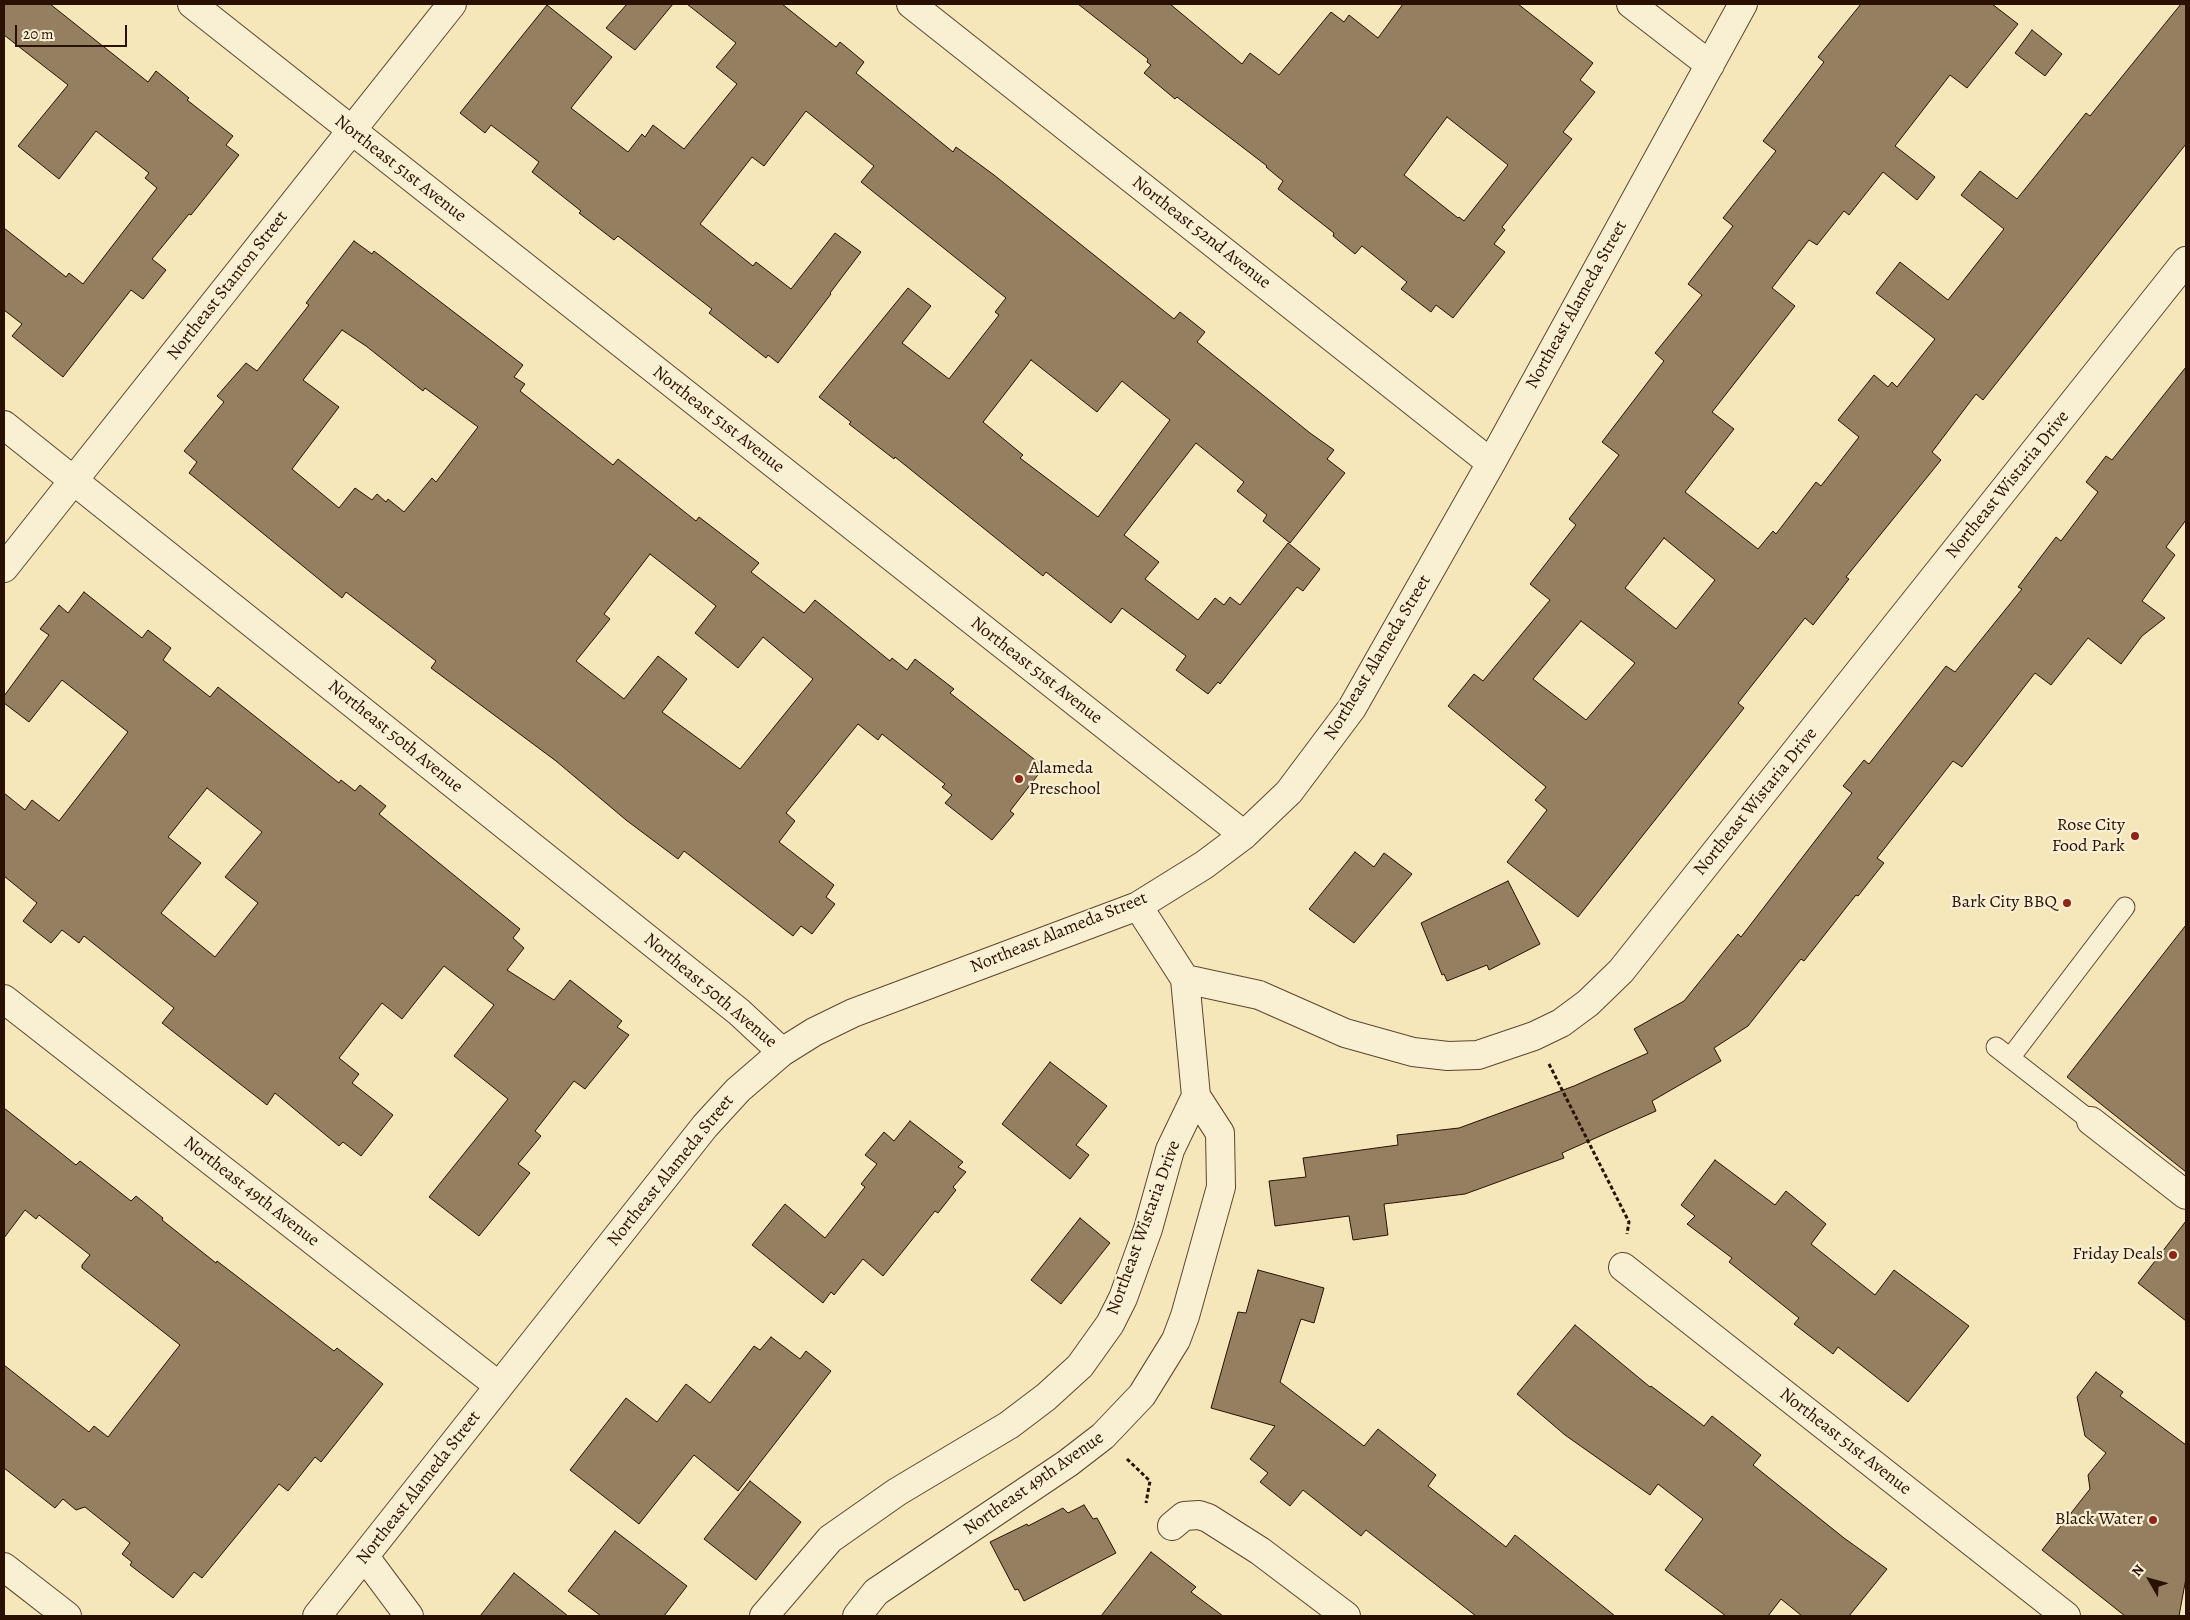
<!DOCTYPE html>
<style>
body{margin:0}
#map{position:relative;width:2190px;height:1620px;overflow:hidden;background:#f6e7bb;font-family:Alegreya,serif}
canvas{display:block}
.frame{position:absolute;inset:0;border:5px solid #291000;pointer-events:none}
.north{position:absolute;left:2125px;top:1555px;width:50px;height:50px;-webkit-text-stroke:4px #f9efd3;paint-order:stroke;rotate:308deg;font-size:14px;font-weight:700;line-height:20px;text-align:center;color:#291000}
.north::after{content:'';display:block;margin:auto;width:18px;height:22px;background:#291000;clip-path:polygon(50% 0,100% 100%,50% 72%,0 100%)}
.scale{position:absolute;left:15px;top:25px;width:112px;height:22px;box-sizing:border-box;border:2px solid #291000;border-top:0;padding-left:6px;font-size:15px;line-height:18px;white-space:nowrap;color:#291000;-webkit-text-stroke:4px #f9efd3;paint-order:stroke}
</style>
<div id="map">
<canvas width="2190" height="1620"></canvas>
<div class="frame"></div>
<div class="north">N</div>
<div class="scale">20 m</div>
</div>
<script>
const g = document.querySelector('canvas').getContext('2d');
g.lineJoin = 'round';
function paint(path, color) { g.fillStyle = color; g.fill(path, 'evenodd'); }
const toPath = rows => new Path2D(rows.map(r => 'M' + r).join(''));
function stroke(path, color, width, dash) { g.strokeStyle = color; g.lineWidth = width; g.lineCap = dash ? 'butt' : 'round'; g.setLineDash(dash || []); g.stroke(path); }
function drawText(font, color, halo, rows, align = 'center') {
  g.font = font + ' Alegreya,serif'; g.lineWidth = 4.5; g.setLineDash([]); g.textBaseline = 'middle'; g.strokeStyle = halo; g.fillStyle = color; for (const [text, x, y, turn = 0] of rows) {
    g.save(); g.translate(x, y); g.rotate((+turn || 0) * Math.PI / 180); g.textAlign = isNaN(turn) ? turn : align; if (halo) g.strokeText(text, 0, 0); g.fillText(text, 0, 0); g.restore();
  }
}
const building = toPath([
 [4,4,50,4,148,82,156,71,189,98,187,100,233,136,226,145,239,155,191,215,189,214,152,259,166,270,143,299,131,290,63,377,12,336,22,324,4,310,4,228,66,277,69,273,83,284,157,188,145,178,149,173,96,131,59,179,18,146,68,85,4,35,4,4],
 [627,4,673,4,635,50,606,28,627,4],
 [687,4,782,4,836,47,840,42,864,62,856,73,953,152,956,147,994,175,1174,319,1180,312,1205,332,1197,342,1310,433,1334,450,1327,459,1345,473,1290,543,1263,521,1267,515,1237,491,1244,482,1196,443,1124,535,1159,562,1145,579,1198,620,1215,598,1224,605,1230,597,1240,605,1288,543,1320,569,1303,591,1297,587,1220,684,1218,682,1208,694,1176,670,1186,656,1122,608,1111,623,1046,572,1043,576,895,457,894,459,849,424,851,422,819,397,908,288,931,306,902,343,949,379,999,315,995,312,1006,298,861,182,874,166,806,111,764,166,752,157,700,224,753,266,756,262,791,289,835,233,861,252,830,293,831,294,778,363,768,355,766,358,709,313,712,309,618,236,614,240,579,213,581,211,532,172,539,162,491,125,485,133,460,113,547,5,612,57,571,108,628,152,642,134,645,137,653,125,684,149,737,84,716,67,736,43,687,4],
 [1031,360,1097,412,1122,381,1170,420,1098,517,1020,458,1023,455,983,422,1031,360],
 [1078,4,1170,4,1242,64,1250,53,1279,75,1331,12,1344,22,1349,15,1378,38,1403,4,1518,4,1593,63,1580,80,1595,92,1563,132,1572,139,1502,227,1505,230,1494,244,1505,252,1453,318,1436,305,1431,312,1401,289,1407,282,1362,246,1355,254,1333,236,1334,233,1278,189,1283,181,1266,167,1267,166,1177,97,1175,99,1144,73,1151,65,1147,62,1148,59,1078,4],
 [1447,117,1508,165,1464,221,1459,217,1458,218,1404,175,1447,117],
 [1861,4,1992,4,2018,24,1967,88,1950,75,1895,146,1935,177,1917,200,1883,172,1849,215,1844,211,1817,245,1809,240,1772,288,1795,306,1712,412,1734,429,1685,492,1758,549,1773,531,1776,534,1816,482,1821,486,1859,437,1838,420,1874,375,1888,387,1892,382,1897,387,1935,339,1876,293,1900,262,1948,300,2004,229,1961,195,1980,171,2017,199,2086,113,2090,116,2181,4,2186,4,2186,144,1983,400,1976,394,1932,452,1941,460,1846,577,1849,579,1813,625,1805,618,1738,703,1744,708,1578,917,1507,862,1547,810,1535,800,1546,787,1448,706,1474,674,1483,681,1550,600,1530,584,1576,525,1569,519,1619,455,1602,442,1664,361,1655,353,1702,295,1688,284,1733,226,1723,218,1776,151,1763,141,1824,62,1818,57,1861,4],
 [1664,538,1715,580,1676,629,1625,588,1664,538],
 [1581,621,1635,663,1586,720,1533,679,1581,621],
 [2032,30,2062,54,2045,76,2015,53,2032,30],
 [354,241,372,254,374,251,523,365,514,377,525,384,520,391,613,465,618,459,696,521,699,517,759,563,751,572,804,613,815,600,890,661,892,658,907,670,915,659,954,689,950,693,1044,767,1010,811,1014,814,992,840,945,803,952,795,942,787,945,784,882,734,878,740,858,724,786,813,795,821,779,842,834,885,826,897,835,904,812,934,801,926,793,936,684,851,678,859,626,820,556,761,431,668,436,661,346,592,342,598,189,473,197,462,184,451,224,402,217,396,246,363,257,371,309,305,306,303,354,241],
 [342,330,366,346,423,391,425,388,478,427,436,482,432,478,404,512,388,499,386,502,377,494,372,500,355,488,339,508,292,469,339,407,303,380,342,330],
 [650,554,716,606,695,633,738,668,763,637,813,679,740,769,662,712,687,679,658,656,624,699,576,661,610,619,604,614,650,554],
 [2186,367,2186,520,2166,547,2175,555,2142,601,2165,618,2142,636,2121,664,2088,638,2051,685,2035,673,1962,767,1953,761,1877,858,1884,863,1858,896,1856,895,1804,961,1801,959,1748,1026,1714,1048,1721,1061,1652,1101,1656,1111,1562,1153,1564,1158,1465,1194,1384,1204,1388,1235,1353,1240,1349,1216,1275,1226,1269,1181,1306,1177,1303,1158,1398,1145,1397,1135,1459,1128,1574,1086,1648,1053,1634,1029,1684,1001,1738,934,1741,937,1852,793,1843,786,1864,760,1869,764,1946,666,1955,672,2022,589,2018,587,2056,537,2061,541,2098,492,2086,482,2106,456,2112,460,2186,367],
 [84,592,142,638,148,630,171,648,163,660,210,697,218,687,339,783,341,780,355,791,360,785,386,806,379,814,520,929,513,938,524,948,507,970,554,1000,570,980,622,1021,617,1027,629,1035,585,1089,574,1081,535,1131,541,1136,518,1164,530,1173,479,1236,429,1197,508,1099,454,1056,494,1005,444,966,402,1019,382,1003,339,1058,359,1074,352,1083,393,1115,361,1156,343,1142,339,1146,275,1093,267,1105,162,1023,174,1008,84,936,79,943,62,930,51,943,23,921,37,903,4,876,4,793,25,810,32,800,59,821,128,732,62,680,29,722,4,703,4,696,49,635,40,629,59,605,68,613,84,592],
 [207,788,262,832,225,877,258,903,215,957,161,913,201,863,168,837,207,788],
 [1355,852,1374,867,1384,853,1412,874,1354,943,1309,909,1355,852],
 [1508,881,1540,944,1489,970,1487,965,1447,981,1444,974,1442,975,1421,923,1508,881],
 [2186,925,2186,1172,2067,1077,2186,925],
 [1050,1062,1107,1106,1076,1145,1089,1155,1070,1179,1002,1124,1050,1062],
 [4,1108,76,1165,80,1161,131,1201,136,1196,163,1218,162,1220,216,1263,217,1261,334,1351,337,1348,383,1384,321,1462,315,1457,288,1491,279,1484,202,1578,194,1572,173,1598,130,1565,132,1562,122,1554,130,1543,85,1507,76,1510,63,1499,55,1508,4,1468,4,1365,89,1432,94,1426,108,1437,180,1345,82,1268,82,1265,90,1255,39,1215,36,1219,25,1210,4,1238,4,1108],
 [910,1121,963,1162,958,1167,966,1172,953,1187,956,1190,938,1213,935,1211,883,1276,863,1259,834,1295,831,1292,823,1303,752,1245,785,1204,825,1238,865,1187,861,1184,877,1164,865,1155,884,1132,894,1141,910,1121],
 [1715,1160,1775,1205,1786,1191,1826,1224,1811,1244,1875,1295,1894,1270,1969,1326,1908,1402,1838,1347,1833,1354,1794,1324,1799,1318,1729,1262,1732,1258,1687,1224,1695,1216,1681,1205,1715,1160],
 [1080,1218,1110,1243,1061,1304,1031,1280,1080,1218],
 [2186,1221,2186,1321,2138,1283,2186,1221],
 [1258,1270,1324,1288,1314,1323,1301,1319,1280,1382,1364,1446,1378,1429,1436,1475,1428,1486,1506,1547,1515,1535,1615,1616,1476,1616,1366,1530,1361,1536,1303,1490,1290,1506,1260,1482,1268,1473,1250,1459,1275,1426,1211,1408,1238,1312,1246,1313,1258,1270],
 [1575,1325,1650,1387,1651,1386,1704,1426,1712,1416,1761,1455,1753,1465,1844,1538,1887,1569,1849,1616,1802,1616,1781,1599,1768,1616,1726,1616,1665,1570,1703,1519,1658,1484,1650,1495,1565,1435,1517,1394,1575,1325],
 [771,1337,800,1359,806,1351,831,1371,738,1491,694,1455,639,1524,570,1470,626,1398,657,1422,686,1384,710,1403,754,1346,760,1350,771,1337],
 [2096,1372,2123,1392,2120,1396,2186,1445,2186,1578,2179,1616,2125,1616,2042,1550,2090,1489,2088,1475,2106,1453,2085,1436,2077,1397,2096,1372],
 [750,1481,801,1522,756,1580,704,1539,750,1481],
 [1084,1505,1093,1519,1097,1518,1116,1553,1024,1601,1018,1589,1015,1590,990,1542,1027,1524,1028,1526,1063,1508,1068,1513,1084,1505],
 [615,1531,687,1586,664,1616,601,1616,568,1591,615,1531],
 [1151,1552,1196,1587,1191,1592,1223,1616,1101,1616,1151,1552],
 [514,1573,568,1616,480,1616,514,1573]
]);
const path = toPath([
 [1549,1064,1629,1222,1627,1234],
 [1127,1459,1150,1481,1146,1503]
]);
const service = toPath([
 [1996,1047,2091,1121],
 [2010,1058,2125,907]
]);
const minor = toPath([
 [192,4,1244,835],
 [911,4,1491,463],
 [1631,4,1710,65],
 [4,425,739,1012,782,1052],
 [4,568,452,4],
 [1185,979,1259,995,1345,1033,1413,1052,1448,1056,1478,1055,1534,1036,1561,1023,1588,1003,1621,971,2186,261],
 [4,999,499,1386],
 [2091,1121,2186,1195],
 [1623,1267,2066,1616],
 [1172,1526,1184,1516,1199,1515,1208,1518,1260,1551,1346,1616],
 [365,1557,409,1616],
 [4,1567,67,1616],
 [317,1616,705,1126,738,1090,782,1052,814,1032,853,1013,1138,906,1204,865,1244,835,1289,792,1352,708,1491,463,1743,4],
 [764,1616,830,1539,897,1492,1009,1425,1046,1397,1080,1366,1110,1324,1123,1298,1148,1229,1170,1150,1196,1096,1185,979,1138,906],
 [857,1616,876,1592,1068,1463,1103,1436,1142,1395,1176,1340,1185,1316,1221,1187,1220,1133,1196,1096]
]);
const markers = [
 [1019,779,5,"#8f2418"],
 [2135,836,5,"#8f2418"],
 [2067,903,5,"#8f2418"],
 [2173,1255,5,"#8f2418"],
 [2153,1520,5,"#8f2418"]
];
const streetNames = [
 ["Northeast 51st Avenue",400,169,38],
 ["Northeast 52nd Avenue",1201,233,38],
 ["Northeast Stanton Street",228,286,-52],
 ["Northeast Alameda Street",1577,305,-61],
 ["Northeast 51st Avenue",718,420,38],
 ["Northeast Wistaria Drive",2008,485,-51],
 ["Northeast Alameda Street",1378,658,-59],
 ["Northeast 51st Avenue",1036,671,38],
 ["Northeast 50th Avenue",395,737,39],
 ["Northeast Wistaria Drive",1756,802,-51],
 ["Northeast Alameda Street",1059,933,-22],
 ["Northeast 50th Avenue",710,991,40],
 ["Northeast Alameda Street",671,1171,-51],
 ["Northeast 49th Avenue",251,1192,38],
 ["Northeast Wistaria Drive",1144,1228,-70],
 ["Northeast 51st Avenue",1845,1442,38],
 ["Northeast 49th Avenue",1034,1484,-35],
 ["Northeast Alameda Street",419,1488,-52]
];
const poiNames = [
 ["Alameda",1029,769,"left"],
 ["Preschool",1029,790,"left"],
 ["Rose City",2125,826],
 ["Food Park",2125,847],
 ["Bark City BBQ",2057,903],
 ["Friday Deals",2163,1255],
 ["Black Water",2143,1520]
];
paint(building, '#948061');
stroke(building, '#291000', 1);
stroke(service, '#5c462f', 21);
stroke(minor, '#5c462f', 30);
stroke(path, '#291000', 3, [4, 2.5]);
stroke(service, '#f9efd3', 19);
stroke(minor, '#f9efd3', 28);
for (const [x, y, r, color] of markers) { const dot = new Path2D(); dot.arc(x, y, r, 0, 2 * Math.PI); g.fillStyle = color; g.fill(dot); stroke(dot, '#f9efd3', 2); }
drawText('18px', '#291000', '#f9efd3', streetNames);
drawText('18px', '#291000', '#f9efd3', poiNames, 'right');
</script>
